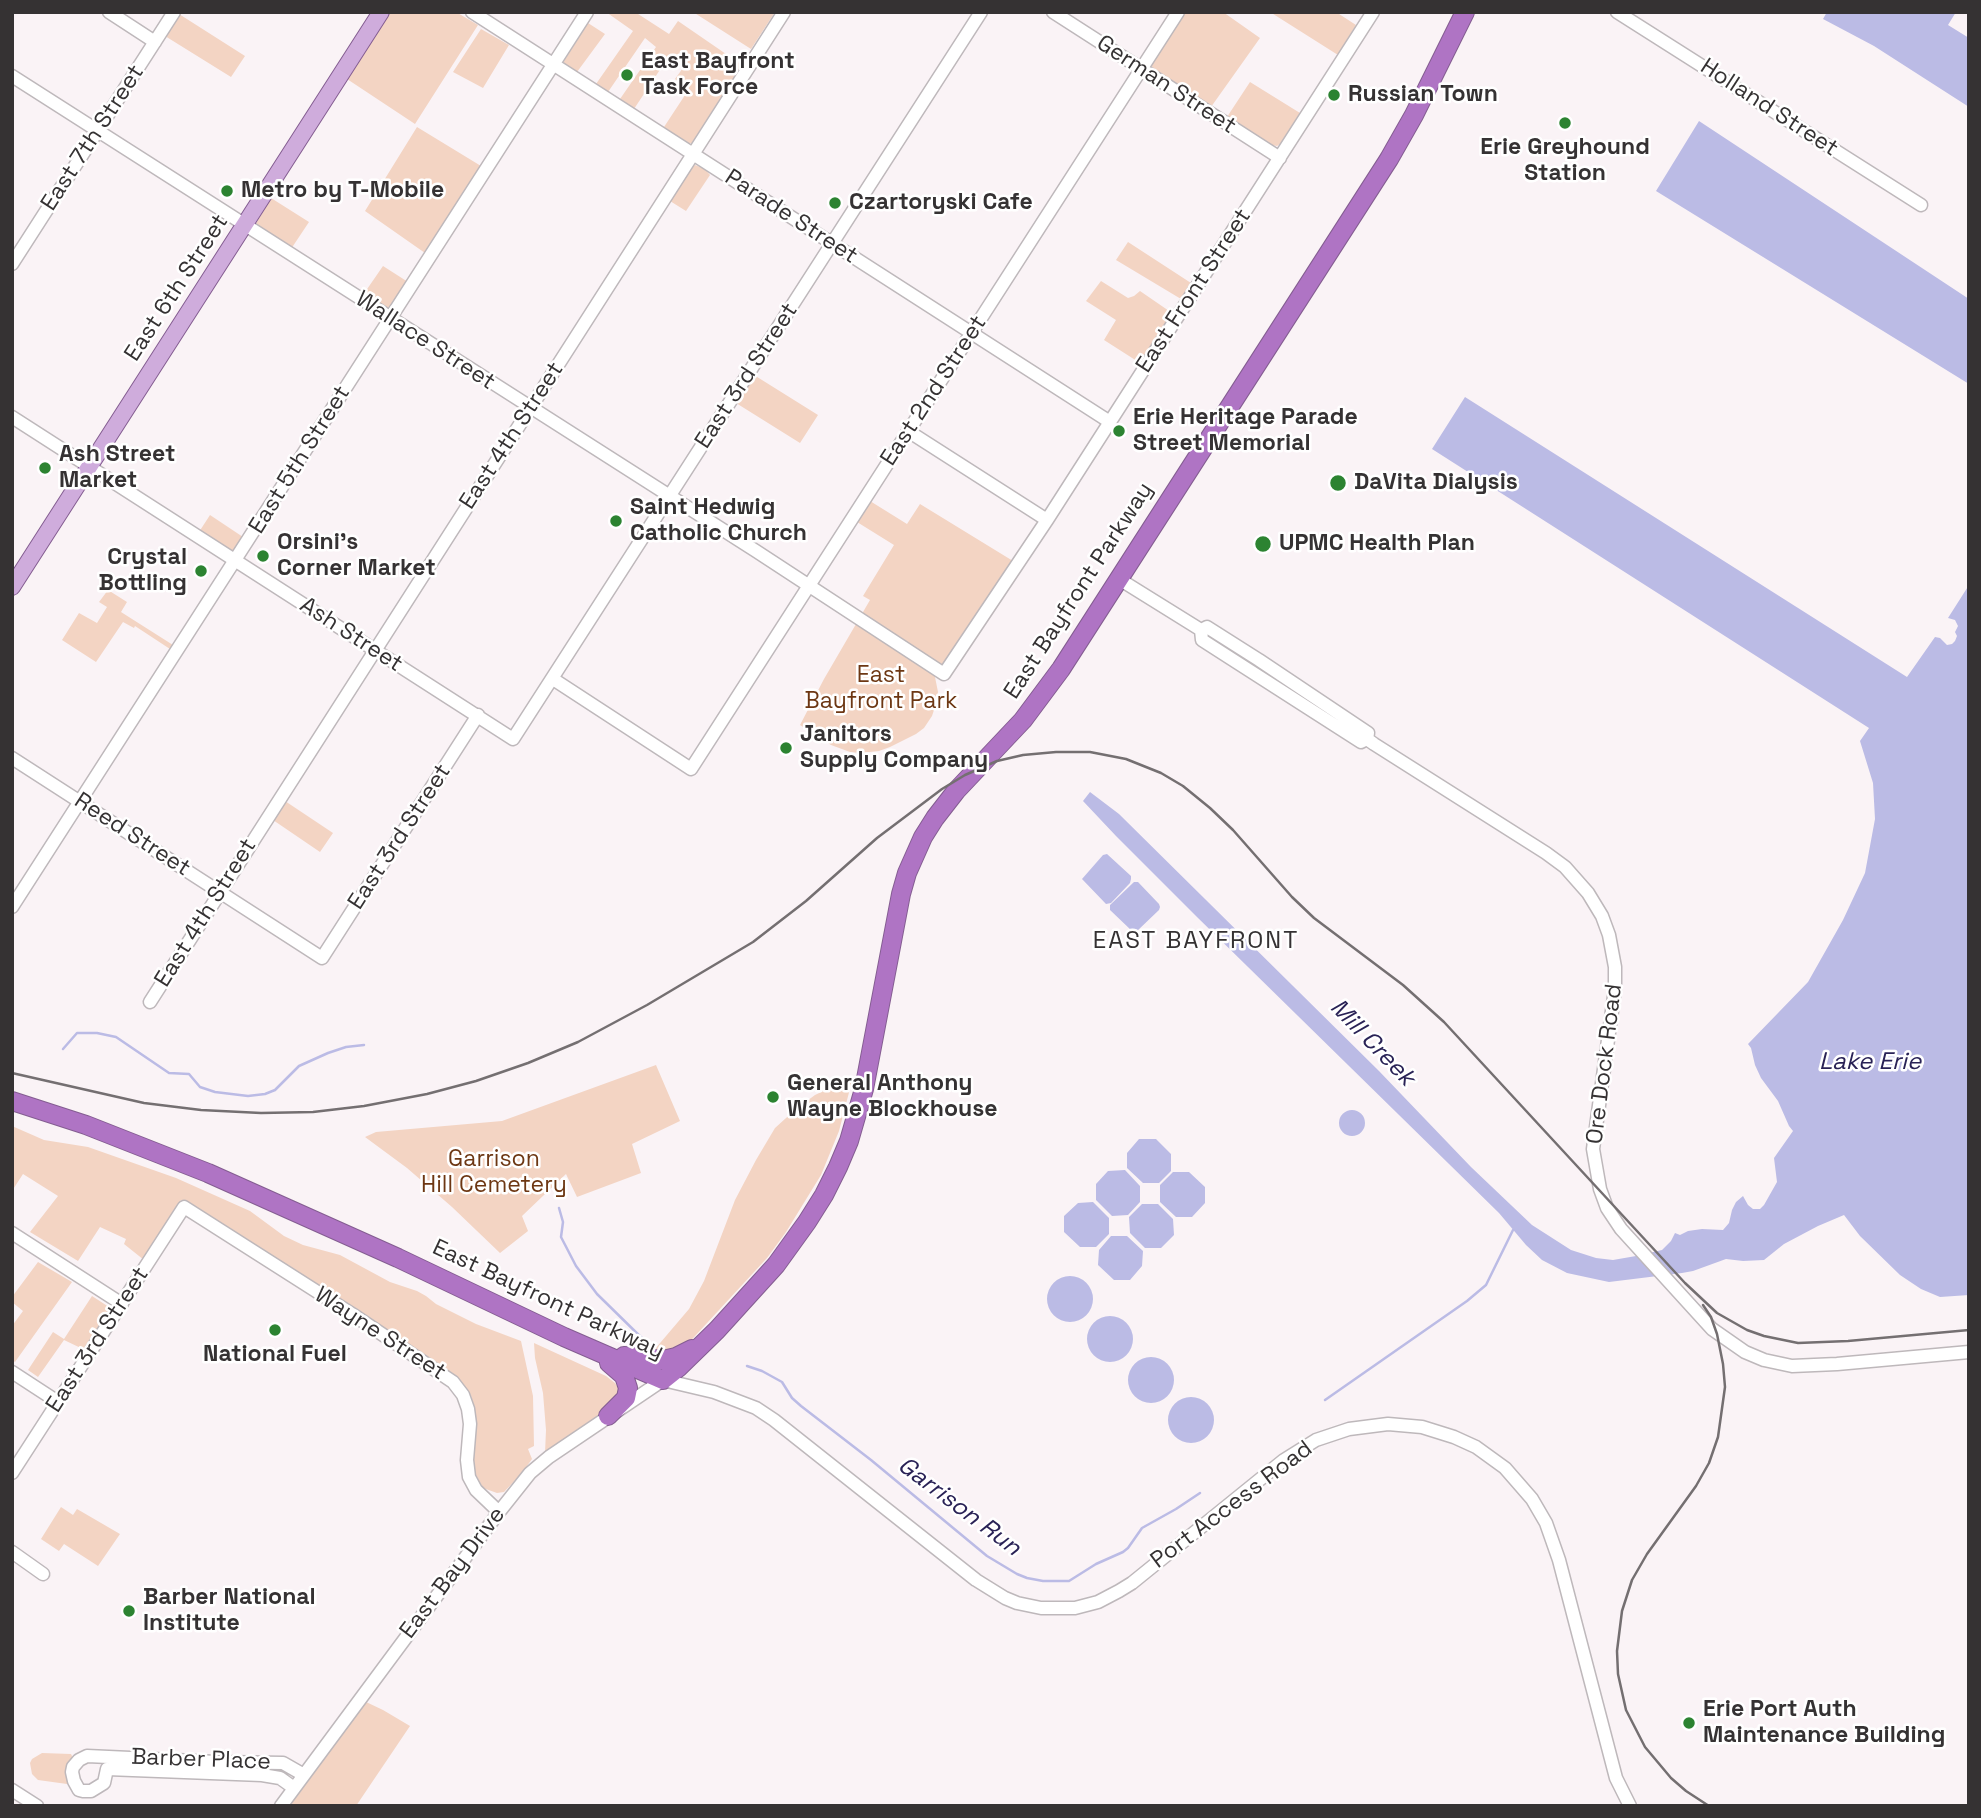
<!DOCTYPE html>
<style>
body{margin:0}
#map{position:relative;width:1981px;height:1818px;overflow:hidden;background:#faf3f6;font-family:"Space Grotesk",sans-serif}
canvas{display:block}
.frame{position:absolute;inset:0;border:14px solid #353233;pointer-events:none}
</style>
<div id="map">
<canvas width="1981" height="1818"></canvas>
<div class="frame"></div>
</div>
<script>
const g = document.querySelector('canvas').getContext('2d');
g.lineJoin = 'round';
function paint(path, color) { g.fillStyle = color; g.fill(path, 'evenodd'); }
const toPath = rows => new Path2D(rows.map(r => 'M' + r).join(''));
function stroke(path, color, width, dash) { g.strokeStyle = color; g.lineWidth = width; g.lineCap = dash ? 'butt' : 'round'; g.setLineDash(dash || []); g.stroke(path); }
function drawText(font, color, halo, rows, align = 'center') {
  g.font = font + ' "Space Grotesk",sans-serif'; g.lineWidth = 5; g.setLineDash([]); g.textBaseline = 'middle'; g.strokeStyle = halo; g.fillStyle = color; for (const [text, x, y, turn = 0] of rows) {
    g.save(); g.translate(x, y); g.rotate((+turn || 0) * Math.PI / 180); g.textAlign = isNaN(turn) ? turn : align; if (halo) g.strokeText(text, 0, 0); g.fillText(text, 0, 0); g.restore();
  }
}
const green = toPath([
 [391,12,456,12,478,25,415,124,347,79],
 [606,12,635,12,669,34,678,21,742,65,692,143,685,144,664,127,689,89,675,79,685,65,669,56,634,109,620,99,656,47,645,38,608,92,596,84,633,31],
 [693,12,775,12,751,49],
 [1184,12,1223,12,1260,38,1211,107,1155,70,1152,67,1152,63,1156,56],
 [1270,12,1336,12,1356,25,1338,55],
 [179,14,245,56,231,77,165,36],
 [588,23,605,34,577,72,564,65,564,61],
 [481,29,509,45,483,88,453,72],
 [1250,82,1300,113,1280,144,1277,146,1271,145,1227,117],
 [417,127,481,166,425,253,365,211],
 [695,165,705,169,710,175,686,211,670,201,689,170],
 [271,198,309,222,291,249,255,225],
 [1128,242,1191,283,1181,299,1116,260],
 [383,266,408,282,389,310,363,295],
 [1101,281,1128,298,1134,296,1140,291,1172,313,1140,363,1104,340,1116,320,1086,301],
 [754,375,818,415,800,443,736,403],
 [870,501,907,524,920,504,1013,561,935,677,938,692,935,707,932,716,924,728,916,734,890,747,879,751,860,753,850,752,831,745,800,725,824,679,870,600,863,596,894,545,857,522],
 [210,515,243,537,234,551,232,552,199,532],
 [108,590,127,602,121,612,173,645,170,649,135,626,134,628,123,622,96,662,62,640,79,613,97,623,107,607,99,602],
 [285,801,333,833,320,852,273,820],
 [656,1065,680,1121,632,1144,641,1173,577,1197,566,1174,522,1216,528,1231,500,1253,452,1207,407,1168,365,1137,376,1132,502,1121],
 [853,1077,839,1131,821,1175,786,1232,767,1258,683,1349,649,1356,689,1309,704,1281,735,1200,756,1160,775,1128,796,1109,815,1095],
 [12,1126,44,1140,88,1147,176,1178,250,1211,284,1236,303,1245,340,1255,390,1282,417,1291,426,1296,436,1304,476,1324,521,1341,533,1396,534,1446,528,1449,532,1459,522,1473,504,1492,497,1493,483,1488,475,1473,473,1461,475,1435,475,1408,471,1396,460,1380,181,1200,144,1260,124,1244,126,1239,100,1227,78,1261,30,1232,58,1196,23,1174,12,1191],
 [38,1262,72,1282,15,1362,12,1360,12,1326,23,1311,12,1302,12,1297],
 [92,1296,112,1309,85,1350,64,1340,38,1377,28,1370,53,1332,64,1339],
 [534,1343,606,1376,615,1383,617,1386,621,1386,621,1389,607,1410,545,1453,546,1430,543,1393,535,1358],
 [61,1507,73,1515,77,1509,120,1534,98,1566,64,1544,59,1551,41,1539],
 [364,1701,383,1710,410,1726,356,1806,287,1806],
 [42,1753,71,1754,73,1758,67,1784,38,1780,32,1774,30,1763,32,1759]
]);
const water = toPath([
 [1827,12,1956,12,1948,25,1969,38,1969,107,1874,46,1823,19],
 [1699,121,1969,299,1969,384,1656,191],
 [1465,397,1907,677,1935,637,1940,638,1947,645,1952,644,1955,641,1957,636,1955,632,1958,626,1955,620,1948,618,1969,585,1969,1295,1940,1297,1921,1289,1900,1275,1860,1236,1844,1215,1818,1226,1784,1244,1764,1260,1743,1261,1726,1259,1693,1271,1682,1273,1609,1282,1567,1273,1542,1260,1526,1245,1499,1213,1197,917,1116,836,1083,801,1090,792,1119,814,1379,1071,1471,1167,1532,1225,1571,1250,1596,1258,1613,1260,1636,1256,1662,1250,1671,1241,1675,1233,1680,1235,1688,1231,1702,1229,1723,1230,1729,1223,1732,1210,1736,1202,1743,1196,1748,1205,1753,1209,1760,1209,1764,1205,1777,1182,1774,1158,1793,1131,1789,1126,1778,1101,1761,1078,1755,1065,1751,1048,1748,1044,1808,982,1843,920,1865,873,1875,819,1873,783,1860,741,1869,728,1432,449],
 [1107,854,1131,876,1131,879,1130,883,1111,903,1106,904,1082,879,1103,855],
 [1134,882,1138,882,1159,904,1160,907,1159,910,1136,932,1132,931,1110,910,1110,905],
 '1339 1123a13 13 0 1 1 26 0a13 13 0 1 1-26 0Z',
 [1139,1139,1156,1139,1171,1154,1171,1171,1159,1183,1143,1183,1127,1168,1127,1153],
 [1125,1170,1140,1186,1140,1202,1128,1215,1112,1216,1096,1200,1096,1184,1108,1171],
 [1173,1172,1189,1172,1205,1187,1205,1203,1192,1217,1176,1217,1160,1202,1160,1185],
 [1093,1202,1109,1218,1109,1234,1096,1247,1080,1247,1064,1232,1064,1216,1078,1203],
 [1142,1204,1158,1204,1173,1219,1174,1235,1161,1248,1145,1248,1130,1233,1129,1217],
 [1111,1236,1127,1236,1143,1251,1142,1266,1130,1280,1114,1280,1098,1265,1099,1250],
 '1047 1299a23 23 0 1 1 46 0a23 23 0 1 1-46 0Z',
 '1087 1339a23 23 0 1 1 46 0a23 23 0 1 1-46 0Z',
 '1128 1380a23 23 0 1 1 46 0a23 23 0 1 1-46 0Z',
 '1168 1420a23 23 0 1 1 46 0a23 23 0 1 1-46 0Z'
]);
const stream = toPath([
 [63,1049,77,1033,97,1033,116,1037,169,1073,189,1074,200,1087,215,1092,248,1096,265,1094,275,1090,299,1066,328,1053,346,1047,364,1045],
 [559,1208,563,1222,561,1237,576,1266,597,1294,649,1345],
 [747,1366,762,1371,782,1382,792,1398,801,1406,871,1460,987,1556,1017,1574,1027,1578,1043,1581,1069,1581,1096,1564,1123,1552,1128,1548,1142,1528,1176,1509,1200,1493],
 [1325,1400,1467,1301,1486,1285,1513,1230]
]);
const minor = toPath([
 [109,12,155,42],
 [472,12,1110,422],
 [1053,12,1280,158],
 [1617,12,1921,205],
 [12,76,756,551,944,674,1047,520,1373,12],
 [12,264,174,12],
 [12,417,513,739,981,12],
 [908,431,1047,520],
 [1119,579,1201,630],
 [1201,630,1202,640,1230,658,1361,742,1367,739,1374,744,1546,853,1565,867,1588,893,1602,916,1609,935,1615,967,1615,989,1593,1149,1600,1189,1607,1208,1621,1229,1712,1329,1745,1352,1764,1360,1792,1366,1837,1364,1969,1352],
 [1201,630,1207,627,1259,660,1368,733,1367,739],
 [553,679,691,769,1178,12],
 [12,758,322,958,478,715],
 [12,907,587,12],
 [150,1002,784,12],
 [12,1233,122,1304],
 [12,1372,58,1402],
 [12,1473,184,1207,352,1314,453,1382,463,1395,468,1409,470,1424,467,1460,469,1477,476,1490,499,1512],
 [12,1552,43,1574],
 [294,1788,280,1778,262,1775,107,1769,104,1783,91,1791,83,1791,79,1790,74,1781,72,1772,73,1767,79,1760,87,1756,217,1762,283,1763,304,1775],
 [12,1790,37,1806],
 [281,1806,499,1512,530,1473,549,1457,663,1380,714,1392,756,1408,774,1420,976,1580,1005,1598,1017,1603,1041,1608,1075,1608,1098,1602,1119,1591,1132,1583,1284,1460,1316,1440,1349,1429,1388,1424,1422,1427,1454,1437,1476,1447,1505,1468,1532,1499,1546,1523,1559,1560,1616,1778,1630,1806]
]);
const major = toPath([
 [12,587,381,12]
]);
const highway = toPath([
 [12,1101,86,1125,208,1173,398,1258,564,1337,663,1380,678,1368,717,1330,776,1265,807,1222,824,1195,838,1167,849,1141,864,1089,901,894,907,873,923,837,935,818,956,791,1023,720,1061,669,1389,159,1414,115,1465,12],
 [624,1356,663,1360,676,1357,692,1349],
 [608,1416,626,1398,628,1388,624,1376,609,1363]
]);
const rail = toPath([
 [12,1073,144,1103,201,1110,261,1113,313,1112,364,1106,427,1094,476,1081,528,1063,578,1042,647,1005,753,942,806,901,877,838,942,789,965,775,997,761,1023,755,1056,752,1090,752,1126,759,1161,773,1183,786,1210,808,1233,830,1292,897,1314,918,1403,985,1444,1022,1685,1283,1717,1313,1747,1330,1764,1336,1798,1343,1848,1341,1969,1330],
 [1703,1305,1711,1317,1717,1334,1723,1364,1725,1387,1718,1437,1709,1463,1696,1486,1647,1554,1632,1580,1622,1611,1617,1651,1618,1674,1626,1710,1645,1747,1671,1778,1686,1791,1709,1806]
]);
const markers = [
 [627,75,7,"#2c8331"],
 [1334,95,7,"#2c8331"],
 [1565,123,7,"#2c8331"],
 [227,191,7,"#2c8331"],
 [835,203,7,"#2c8331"],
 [1119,431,7,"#2c8331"],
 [45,468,7,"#2c8331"],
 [1338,483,9,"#2c8331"],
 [616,521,7,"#2c8331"],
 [1263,544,9,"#2c8331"],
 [263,556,7,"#2c8331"],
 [201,571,7,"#2c8331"],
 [786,748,7,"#2c8331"],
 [773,1097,7,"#2c8331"],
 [275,1330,7,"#2c8331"],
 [129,1611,7,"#2c8331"],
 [1689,1723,7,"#2c8331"]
];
const poiNames = [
 ["East Bayfront",641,62],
 ["Task Force",641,88],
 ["Russian Town",1348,95],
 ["Erie Greyhound",1565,148,"center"],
 ["Station",1565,174,"center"],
 ["Metro by T-Mobile",241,191],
 ["Czartoryski Cafe",849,203],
 ["Erie Heritage Parade",1133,418],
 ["Street Memorial",1133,444],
 ["Ash Street",59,455],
 ["Market",59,481],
 ["DaVita Dialysis",1354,483],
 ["Saint Hedwig",630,508],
 ["Catholic Church",630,534],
 ["Orsini's",277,543],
 ["Corner Market",277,569],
 ["UPMC Health Plan",1279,544],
 ["Crystal",187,558,"right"],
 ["Bottling",187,584,"right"],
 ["Janitors",800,735],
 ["Supply Company",800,761],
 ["General Anthony",787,1084],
 ["Wayne Blockhouse",787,1110],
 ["National Fuel",275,1355,"center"],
 ["Barber National",143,1598],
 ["Institute",143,1624],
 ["Erie Port Auth",1703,1710],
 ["Maintenance Building",1703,1736]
];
const streetNames = [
 ["German Street",1166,85,33],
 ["Holland Street",1769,108,33],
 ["East 7th Street",93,138,-57],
 ["Parade Street",791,217,33],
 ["East 6th Street",177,288,-57],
 ["East Front Street",1194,291,-57],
 ["Wallace Street",425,341,33],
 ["East 3rd Street",747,376,-57],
 ["East 2nd Street",934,391,-57],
 ["East 4th Street",512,436,-57],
 ["East 5th Street",300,460,-58],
 ["East Bayfront Parkway",1079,591,-57],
 ["Ash Street",351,635,33],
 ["Reed Street",132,835,33],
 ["East 3rd Street",400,837,-57],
 ["East 4th Street",206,913,-58],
 ["Ore Dock Road",1605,1064,-83],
 ["East Bayfront Parkway",548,1300,25],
 ["Wayne Street",380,1334,33],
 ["East 3rd Street",98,1340,-57],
 ["Port Access Road",1232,1505,-37],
 ["East Bay Drive",453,1573,-53],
 ["Barber Place",201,1760,2]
];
const parkNames = [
 ["East",881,676],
 ["Bayfront Park",881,702],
 ["Garrison",494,1160],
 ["Hill Cemetery",494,1186]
];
const neighbourhoodNames = [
 ["EAST BAYFRONT",1196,941]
];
const waterNames = [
 ["Mill Creek",1372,1043,46],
 ["Lake Erie",1870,1062],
 ["Garrison Run",959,1507,37]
];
paint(green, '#f3d4c3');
paint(water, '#bbbbe5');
stroke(stream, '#bbbbe5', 2.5);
stroke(minor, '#beb8bb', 15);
stroke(major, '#845d91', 18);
stroke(highway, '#845d91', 20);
stroke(minor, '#fff', 12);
stroke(major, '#cfacdc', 16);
stroke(highway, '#af74c4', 18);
stroke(rail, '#746f71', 2.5);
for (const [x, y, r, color] of markers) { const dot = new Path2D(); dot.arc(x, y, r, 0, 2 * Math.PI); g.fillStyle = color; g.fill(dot); stroke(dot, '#fff', 2.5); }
drawText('bold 23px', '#353233', '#fff', poiNames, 'left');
drawText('23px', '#353233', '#fff', streetNames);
drawText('23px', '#6d3713', '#fff', parkNames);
g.letterSpacing = '2px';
drawText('24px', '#353233', '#fff', neighbourhoodNames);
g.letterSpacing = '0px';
drawText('italic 24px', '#292256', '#fff', waterNames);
</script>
